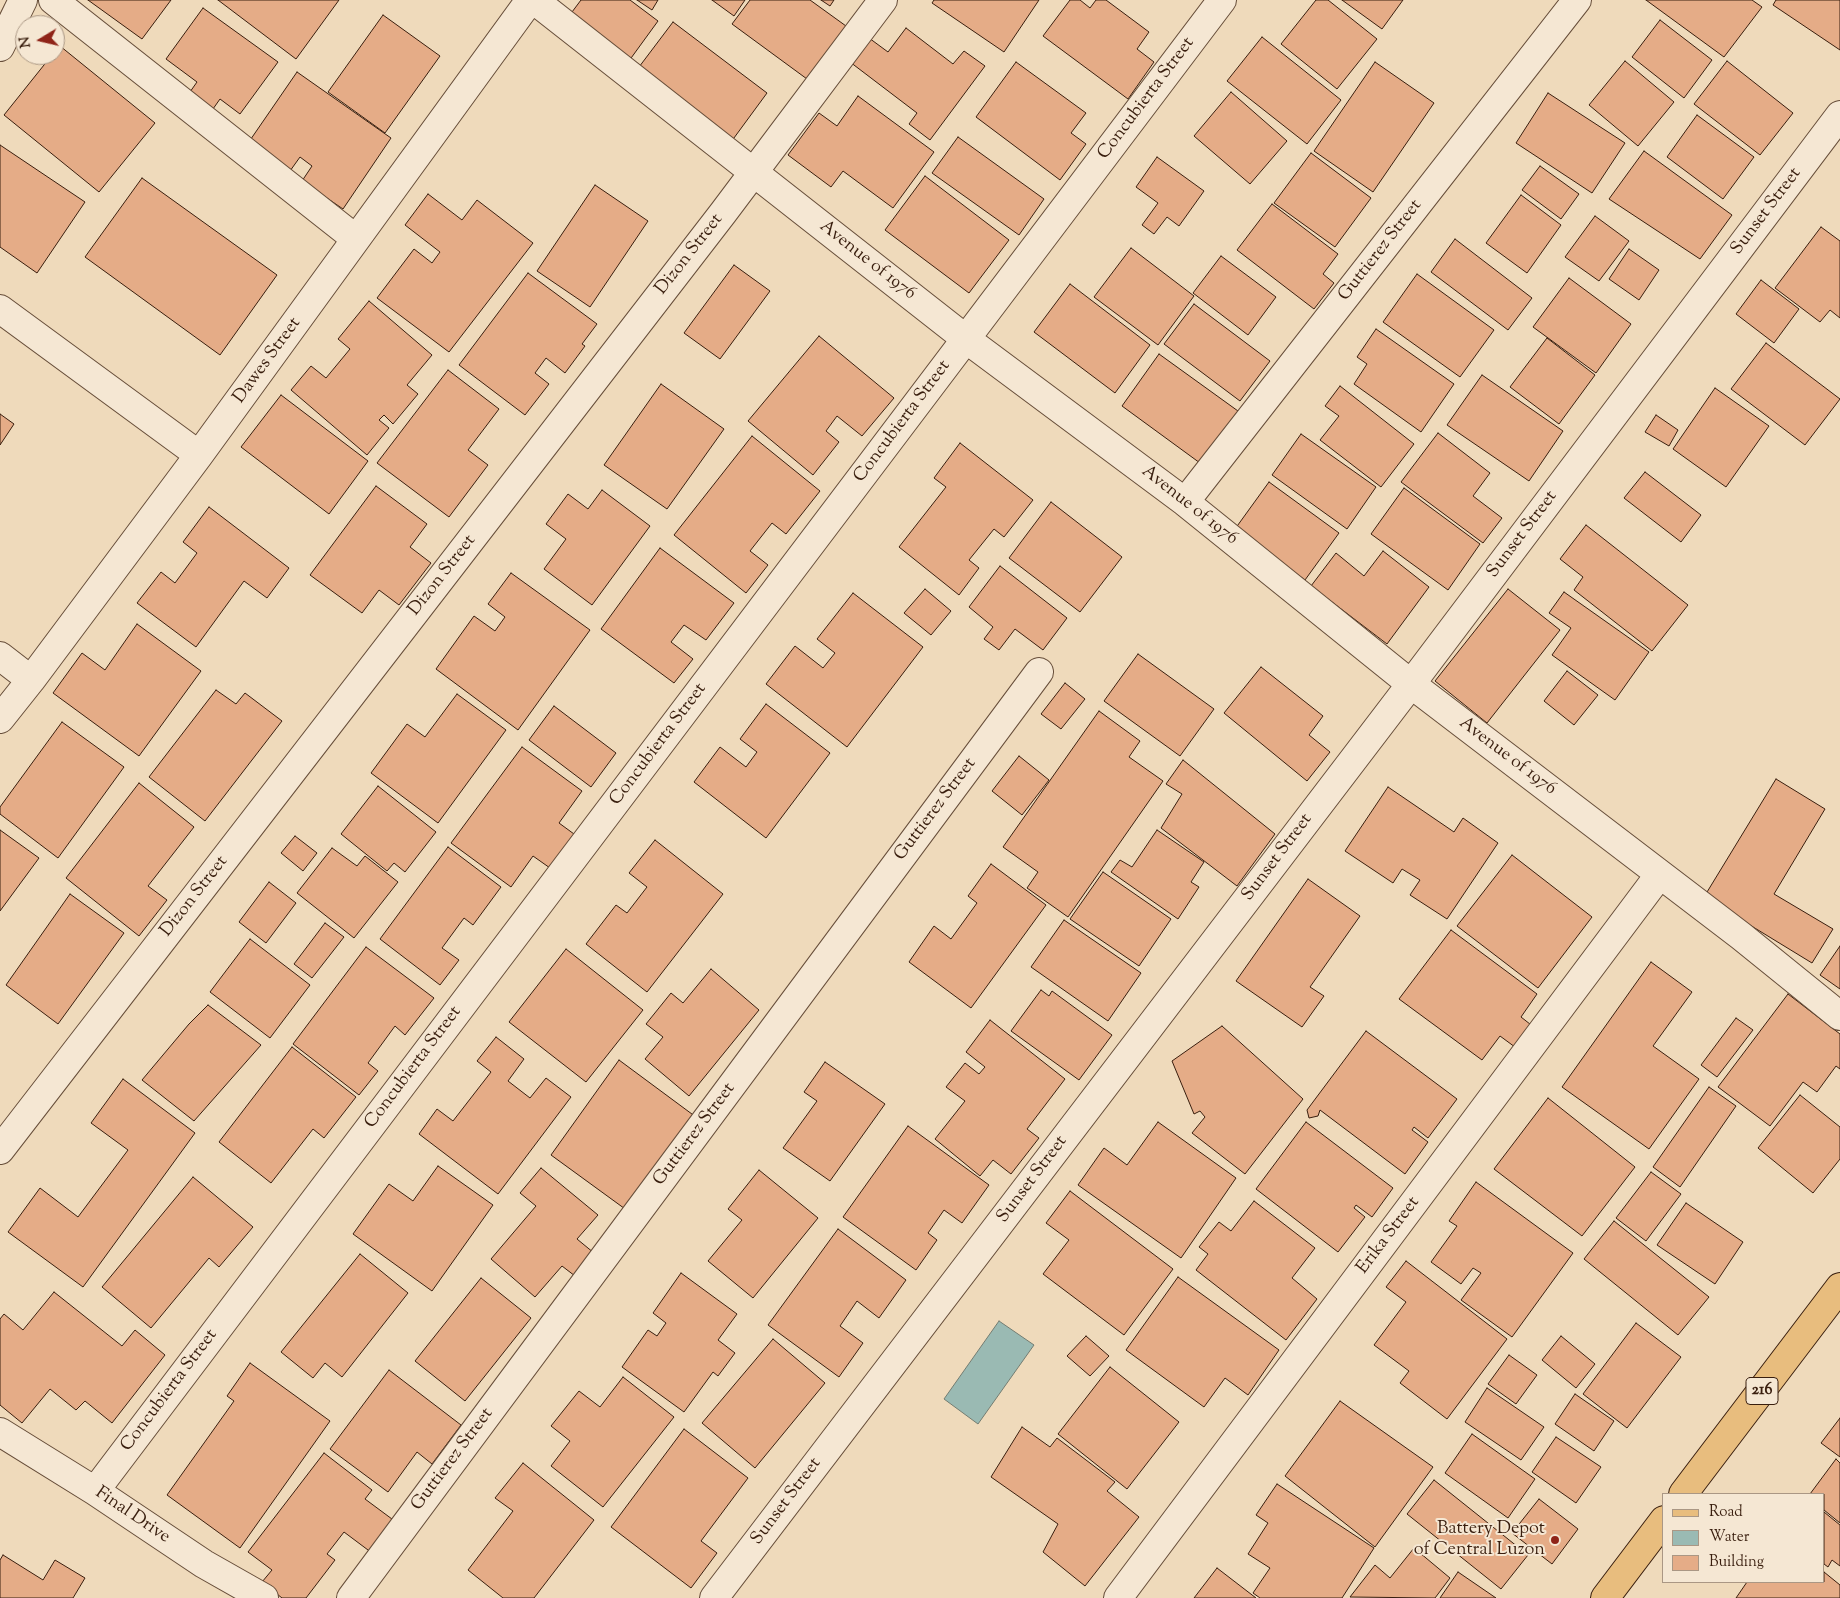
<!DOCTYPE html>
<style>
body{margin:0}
#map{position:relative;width:1840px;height:1598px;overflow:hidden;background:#efdabb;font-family:"Sorts Mill Goudy",serif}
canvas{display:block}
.legend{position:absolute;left:1662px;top:1493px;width:162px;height:90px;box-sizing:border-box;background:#f5e7d3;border:1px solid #aa9784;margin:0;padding:6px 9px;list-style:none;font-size:15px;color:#391e0e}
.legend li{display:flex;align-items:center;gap:10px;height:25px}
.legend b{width:25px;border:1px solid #aa9784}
.north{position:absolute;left:15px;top:15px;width:50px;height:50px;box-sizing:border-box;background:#f5e7d3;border:1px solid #aa9784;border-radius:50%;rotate:261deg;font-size:14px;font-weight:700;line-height:20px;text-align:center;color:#391e0e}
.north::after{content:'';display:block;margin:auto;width:18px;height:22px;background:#8f2418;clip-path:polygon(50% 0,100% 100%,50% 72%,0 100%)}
</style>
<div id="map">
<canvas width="1840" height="1598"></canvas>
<ul class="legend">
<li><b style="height:6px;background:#e8bd7e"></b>Road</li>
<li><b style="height:14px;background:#9abab3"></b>Water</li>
<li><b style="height:14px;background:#e5ac87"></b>Building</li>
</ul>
<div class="north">N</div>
</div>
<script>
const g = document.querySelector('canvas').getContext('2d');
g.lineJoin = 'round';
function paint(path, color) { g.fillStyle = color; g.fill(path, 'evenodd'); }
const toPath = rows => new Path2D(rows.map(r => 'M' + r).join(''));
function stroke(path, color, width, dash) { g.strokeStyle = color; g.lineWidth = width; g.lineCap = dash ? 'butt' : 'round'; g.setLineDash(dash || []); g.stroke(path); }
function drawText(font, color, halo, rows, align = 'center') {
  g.font = font + ' "Sorts Mill Goudy",serif'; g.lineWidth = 4; g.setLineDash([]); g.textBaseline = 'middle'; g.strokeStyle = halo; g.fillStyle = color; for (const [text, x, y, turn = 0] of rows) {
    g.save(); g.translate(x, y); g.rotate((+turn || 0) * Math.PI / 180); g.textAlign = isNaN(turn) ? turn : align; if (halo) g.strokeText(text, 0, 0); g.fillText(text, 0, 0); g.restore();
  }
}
const water = toPath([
 [999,1321,1034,1345,978,1424,944,1399,999,1321]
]);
const building = toPath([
 [88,0,171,0,142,39,88,0],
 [218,0,339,0,296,59,218,0],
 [581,0,630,0,658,21,626,65,566,20,581,0],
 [637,0,658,0,652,10,637,0],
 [712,0,745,0,734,16,712,0],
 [750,0,810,0,846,26,807,79,732,24,750,0],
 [821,0,834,0,830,6,821,0],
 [934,0,1039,0,1004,52,932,3,934,0],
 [1070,0,1080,0,1090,8,1096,0,1106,0,1149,32,1137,49,1154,62,1128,99,1043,36,1070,0],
 [1316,0,1328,0,1377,39,1337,89,1281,44,1316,0],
 [1342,0,1403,0,1382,29,1342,0],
 [1646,0,1752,0,1762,7,1724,57,1646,0],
 [1776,0,1840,0,1840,50,1773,5,1776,0],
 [203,8,278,62,240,114,220,99,208,116,185,99,197,82,166,59,203,8],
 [383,15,440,56,385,133,328,92,383,15],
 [1660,20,1712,60,1684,98,1632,57,1660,20],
 [673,22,767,93,731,142,636,71,673,22],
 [906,28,953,64,964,51,985,66,930,140,909,124,917,113,850,62,869,38,888,52,906,28],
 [1262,37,1341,100,1307,144,1227,81,1262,37],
 [60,46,155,123,99,192,4,115,52,55,55,55,55,52,60,46],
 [1625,61,1674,102,1638,146,1589,105,1625,61],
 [1727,61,1793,113,1760,155,1694,104,1727,61],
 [1016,62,1086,113,1071,133,1086,144,1060,180,976,117,1016,62],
 [1375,62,1434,103,1373,192,1314,151,1375,62],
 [297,72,391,138,343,209,302,181,312,166,300,157,285,178,244,149,297,72],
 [1231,92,1287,141,1250,184,1194,136,1231,92],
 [1548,93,1625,143,1592,193,1516,143,1548,93],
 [858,96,934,152,893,208,843,171,831,187,788,155,819,113,837,126,858,96],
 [1697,115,1754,157,1723,199,1667,157,1697,115],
 [958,137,1044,199,1019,235,932,173,958,137],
 [0,145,85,202,37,273,0,247,0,145],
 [1644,151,1732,215,1700,259,1609,199,1644,151],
 [1311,153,1371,198,1335,247,1274,203,1311,153],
 [1157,157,1204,191,1179,226,1167,217,1154,234,1142,225,1158,203,1136,187,1157,157],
 [1540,166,1579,194,1561,219,1522,190,1540,166],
 [925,176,1009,240,969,293,885,230,925,176],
 [142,178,277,275,220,355,85,257,142,178],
 [595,185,648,221,590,307,537,271,595,185],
 [428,194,462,220,477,200,533,243,449,352,377,298,414,249,432,263,440,252,405,225,428,194],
 [1521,195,1561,225,1527,273,1486,243,1521,195],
 [1272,204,1338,254,1323,274,1334,283,1314,309,1237,250,1272,204],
 [1595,216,1629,241,1599,281,1565,257,1595,216],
 [1821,227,1840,241,1840,318,1830,310,1820,322,1775,288,1821,227],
 [1455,239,1532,298,1508,330,1431,272,1455,239],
 [1131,248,1194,296,1158,345,1094,297,1131,248],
 [1629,249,1659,270,1639,300,1609,279,1629,249],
 [1221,256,1276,297,1248,335,1193,293,1221,256],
 [734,265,770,291,720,359,684,333,734,265],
 [528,273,597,324,582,344,585,346,565,373,546,358,535,373,549,384,525,415,459,365,528,273],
 [1417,274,1494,330,1460,377,1383,322,1417,274],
 [1569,278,1631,324,1596,373,1533,327,1569,278],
 [1761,280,1799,309,1774,343,1736,314,1761,280],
 [1070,284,1150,345,1115,393,1034,332,1070,284],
 [369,301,432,355,407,385,418,394,393,424,384,415,379,420,389,428,367,455,291,390,311,366,326,378,350,349,338,339,369,301],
 [1194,304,1270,361,1240,401,1164,344,1194,304],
 [1376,329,1454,384,1421,432,1354,384,1367,364,1357,357,1376,329],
 [819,336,894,398,862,436,837,416,826,431,839,442,813,475,748,421,819,336],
 [1547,338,1595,375,1559,424,1510,387,1547,338],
 [1766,343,1840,399,1805,445,1731,389,1766,343],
 [1159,354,1238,411,1200,463,1122,406,1159,354],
 [448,370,499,409,468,450,488,465,449,517,377,463,448,370],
 [1482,375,1563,431,1529,481,1447,425,1482,375],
 [661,384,724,429,667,509,604,465,661,384],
 [1340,386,1414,444,1381,487,1320,440,1339,416,1325,406,1340,386],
 [1715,388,1769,426,1726,487,1673,449,1715,388],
 [281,395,368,461,329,514,241,447,281,395],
 [0,414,14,424,0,445,0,414],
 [1656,415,1678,430,1669,446,1645,432,1656,415],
 [1438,433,1490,473,1473,496,1502,518,1483,543,1401,482,1438,433],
 [1301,434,1376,487,1347,529,1272,475,1301,434],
 [752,436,820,491,786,534,772,523,750,551,768,565,746,593,674,535,752,436],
 [960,443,1033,500,1004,537,994,529,969,560,979,568,959,595,899,547,946,487,934,478,960,443],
 [1645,472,1701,515,1681,542,1624,498,1645,472],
 [1269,482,1339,533,1305,580,1235,529,1269,482],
 [376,486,427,524,410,547,431,563,399,605,379,590,362,613,310,575,376,486],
 [1404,488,1480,544,1448,590,1371,534,1404,488],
 [602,490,650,526,592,605,544,569,566,539,546,524,568,494,588,509,602,490],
 [1051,502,1122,557,1080,612,1009,558,1051,502],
 [209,507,289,568,267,598,244,581,196,647,137,603,161,572,175,583,197,553,183,542,209,507],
 [1586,525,1688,605,1652,651,1574,590,1583,577,1560,559,1586,525],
 [660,548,734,603,706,640,684,625,671,642,693,659,674,683,601,629,660,548],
 [1383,551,1429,587,1387,644,1311,586,1336,553,1364,576,1383,551],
 [1000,566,1067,618,1043,650,1015,629,999,650,984,639,993,627,969,607,1000,566],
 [511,573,590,630,518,730,436,669,474,616,495,631,505,617,488,604,511,573],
 [925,589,951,611,931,635,904,613,925,589],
 [1508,589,1560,630,1487,723,1435,681,1508,589],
 [1564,592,1649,652,1615,700,1552,655,1571,628,1549,613,1564,592],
 [853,593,923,647,847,747,766,684,795,646,823,668,835,653,817,639,853,593],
 [137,624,201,671,139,756,53,693,82,653,105,670,137,624],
 [1138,654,1214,709,1180,756,1104,701,1138,654],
 [1261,667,1323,716,1309,735,1330,752,1307,781,1224,713,1261,667],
 [1567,671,1598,695,1574,725,1544,701,1567,671],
 [1065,683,1085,699,1061,729,1041,714,1065,683],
 [216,690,236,704,245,693,282,721,205,821,149,777,216,690],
 [457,694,506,730,438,823,371,773,407,724,425,737,457,694],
 [766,704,830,753,766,838,694,782,720,747,746,767,757,752,740,739,766,704],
 [554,706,616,753,591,787,529,740,554,706],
 [1099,711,1140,741,1129,757,1163,781,1068,917,1027,888,1038,872,1003,847,1099,711],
 [62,722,124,767,58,858,0,814,0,807,62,722],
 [522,747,582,791,559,823,574,834,550,868,533,856,511,887,451,843,522,747],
 [1019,756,1049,780,1022,815,992,791,1019,756],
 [1183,760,1275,834,1237,886,1161,828,1182,794,1166,784,1183,760],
 [1776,779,1825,809,1774,894,1833,929,1812,963,1704,897,1776,779],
 [139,783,194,827,148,886,167,900,139,936,66,878,139,783],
 [378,786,436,832,405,872,394,863,387,871,341,834,378,786],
 [1388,787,1454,832,1463,818,1498,843,1447,919,1410,895,1420,880,1402,869,1393,883,1345,851,1388,787],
 [0,830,39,858,0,911,0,830],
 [1157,830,1204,862,1191,882,1199,887,1178,919,1111,872,1120,860,1132,867,1157,830],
 [295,836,317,853,303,871,281,853,295,836],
 [655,840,723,894,647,992,586,944,616,905,627,913,647,887,629,873,655,840],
 [448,847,501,887,473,925,464,918,442,948,459,960,440,985,380,939,448,847],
 [332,848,357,866,365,856,398,882,354,938,297,893,332,848],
 [1512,855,1592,917,1538,988,1457,926,1512,855],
 [991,864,1046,905,971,1008,909,962,934,926,951,939,977,903,968,896,991,864],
 [1103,872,1171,919,1139,966,1070,919,1103,872],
 [1308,879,1360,916,1310,987,1324,996,1302,1027,1236,981,1308,879],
 [269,882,296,903,266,943,239,922,269,882],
 [70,894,124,933,58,1024,6,985,70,894],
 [1064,920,1141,973,1108,1021,1031,967,1064,920],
 [325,923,344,937,312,978,294,964,325,923],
 [1451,930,1537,994,1521,1017,1535,1028,1519,1050,1500,1036,1482,1060,1399,999,1451,930],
 [250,939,310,985,270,1038,210,992,250,939],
 [1840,946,1840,989,1820,975,1840,946],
 [366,947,434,998,405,1035,395,1026,368,1063,378,1071,359,1095,293,1044,366,947],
 [566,949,643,1010,586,1082,509,1022,566,949],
 [1651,962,1692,992,1653,1046,1699,1079,1649,1149,1562,1087,1651,962],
 [711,969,759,1010,689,1096,645,1059,663,1037,646,1024,671,993,683,1003,711,969],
 [1041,990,1049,996,1052,991,1112,1035,1079,1080,1011,1031,1041,990],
 [1788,994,1840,1034,1840,1069,1836,1066,1817,1092,1803,1082,1770,1126,1718,1087,1788,994],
 [208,1005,261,1045,194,1121,142,1080,189,1024,208,1005],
 [1736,1018,1753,1030,1717,1077,1701,1065,1736,1018],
 [990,1020,1065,1079,1027,1129,1039,1138,1011,1174,993,1160,980,1176,935,1139,965,1101,946,1087,965,1063,979,1074,985,1067,966,1052,990,1020],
 [1222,1026,1303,1099,1245,1174,1192,1133,1205,1117,1200,1111,1194,1114,1172,1061,1222,1026],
 [1366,1031,1457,1099,1428,1138,1414,1127,1412,1130,1428,1142,1405,1174,1320,1110,1318,1116,1309,1118,1307,1110,1366,1031],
 [496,1037,524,1059,508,1081,530,1098,546,1078,571,1097,498,1194,419,1134,437,1109,453,1121,491,1072,477,1061,496,1037],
 [292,1047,356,1097,324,1138,313,1129,271,1183,219,1142,292,1047],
 [619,1060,700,1120,632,1214,551,1155,619,1060],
 [825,1062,885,1104,830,1181,783,1148,817,1101,804,1092,825,1062],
 [123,1079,195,1133,83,1287,8,1232,40,1188,78,1217,128,1150,91,1123,123,1079],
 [1709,1087,1736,1106,1680,1187,1653,1167,1709,1087],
 [1800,1095,1840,1127,1840,1159,1813,1193,1758,1148,1800,1095],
 [1548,1098,1635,1167,1582,1236,1494,1169,1548,1098],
 [1158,1122,1236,1178,1181,1258,1078,1185,1104,1148,1127,1165,1158,1122],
 [1306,1122,1393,1188,1372,1217,1356,1205,1354,1208,1365,1217,1338,1252,1256,1189,1306,1122],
 [908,1126,989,1185,962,1223,944,1210,928,1233,937,1240,916,1270,843,1217,908,1126],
 [438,1166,493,1205,432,1291,353,1234,389,1184,413,1201,438,1166],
 [541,1168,598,1215,577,1239,594,1253,575,1276,562,1266,535,1297,491,1259,536,1206,520,1193,541,1168],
 [759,1170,818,1218,753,1298,708,1261,742,1220,728,1209,759,1170],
 [1651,1172,1681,1194,1646,1241,1616,1218,1651,1172],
 [193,1177,253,1227,219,1267,209,1258,151,1328,102,1287,193,1177],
 [1476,1182,1573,1253,1512,1337,1461,1300,1481,1273,1473,1268,1461,1284,1431,1262,1457,1226,1449,1221,1476,1182],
 [1070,1191,1173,1269,1124,1335,1043,1274,1069,1240,1046,1223,1070,1191],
 [1254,1201,1315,1248,1292,1278,1317,1299,1286,1340,1196,1270,1208,1254,1199,1247,1219,1222,1231,1231,1254,1201],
 [1686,1203,1743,1242,1715,1284,1657,1245,1686,1203],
 [1614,1221,1709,1297,1678,1335,1584,1259,1614,1221],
 [838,1229,906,1280,879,1318,857,1301,840,1326,863,1343,839,1377,768,1325,838,1229],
 [360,1254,408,1293,342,1377,325,1363,313,1378,281,1352,360,1254],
 [1406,1261,1507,1339,1447,1419,1400,1383,1409,1371,1374,1345,1406,1302,1386,1287,1406,1261],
 [681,1273,737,1314,718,1340,735,1353,718,1376,713,1372,684,1412,622,1367,648,1330,657,1336,666,1323,653,1313,681,1273],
 [1178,1277,1279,1350,1248,1395,1225,1378,1204,1407,1126,1350,1178,1277],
 [481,1278,531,1318,465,1401,415,1361,481,1278],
 [54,1292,122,1346,135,1330,165,1355,112,1423,85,1401,76,1410,50,1389,22,1423,0,1405,0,1319,4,1314,23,1330,54,1292],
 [1636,1323,1681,1357,1627,1428,1583,1394,1636,1323],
 [1086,1336,1109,1356,1090,1376,1067,1356,1086,1336],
 [1561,1336,1595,1364,1576,1388,1542,1360,1561,1336],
 [773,1339,825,1383,755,1468,702,1423,773,1339],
 [1509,1355,1537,1375,1516,1404,1488,1384,1509,1355],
 [250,1363,330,1421,240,1548,167,1495,234,1401,227,1396,250,1363],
 [1110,1367,1179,1422,1127,1489,1058,1434,1110,1367],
 [389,1370,461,1425,432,1464,417,1452,388,1492,330,1449,389,1370],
 [623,1377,674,1417,603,1507,551,1466,570,1441,551,1426,579,1391,600,1407,623,1377],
 [1487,1388,1544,1427,1521,1460,1465,1422,1487,1388],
 [1575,1394,1614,1421,1594,1451,1555,1424,1575,1394],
 [1340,1401,1433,1467,1375,1547,1285,1476,1340,1401],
 [1840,1418,1840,1457,1821,1443,1840,1418],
 [1022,1427,1050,1447,1057,1438,1115,1482,1107,1491,1139,1517,1085,1586,1043,1552,1058,1524,991,1477,1022,1427],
 [684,1429,748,1478,701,1541,717,1553,691,1588,611,1527,684,1429],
 [1472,1434,1535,1479,1508,1518,1445,1473,1472,1434],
 [1556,1437,1601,1467,1576,1503,1532,1472,1556,1437],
 [324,1453,372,1490,365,1499,396,1522,372,1553,344,1532,327,1554,335,1560,306,1598,282,1598,262,1582,272,1570,248,1552,324,1453],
 [1836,1459,1840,1463,1840,1523,1824,1510,1824,1494,1810,1494,1836,1459],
 [523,1463,594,1520,534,1598,503,1598,468,1570,513,1511,495,1498,523,1463],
 [1434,1480,1528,1555,1501,1589,1407,1514,1434,1480],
 [1277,1484,1374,1548,1342,1598,1260,1598,1253,1593,1270,1568,1248,1554,1268,1523,1256,1515,1277,1484],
 [1539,1499,1578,1529,1552,1564,1512,1533,1539,1499],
 [1824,1512,1840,1525,1840,1566,1832,1560,1828,1567,1824,1564,1824,1512],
 [1414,1548,1450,1578,1435,1598,1350,1597,1375,1565,1390,1578,1414,1548],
 [3,1555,43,1580,55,1560,85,1578,73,1598,0,1598,0,1560,3,1555],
 [1217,1568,1256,1598,1194,1598,1217,1568],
 [1458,1572,1496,1598,1440,1598,1458,1572],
 [1824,1572,1840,1585,1840,1598,1736,1598,1747,1582,1824,1582,1824,1572]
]);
const minor = toPath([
 [53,0,356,239],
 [534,0,966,339,1185,502,1411,684,1741,936,1840,1016],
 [0,47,23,0],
 [0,309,199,455],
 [1185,502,1577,0],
 [0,656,31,680],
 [0,719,31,680,199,455,530,0],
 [0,1150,723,213,883,0],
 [0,1432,95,1491,204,1564,264,1598],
 [95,1491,1222,0],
 [351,1598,1039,672],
 [714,1598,1411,684,1840,115],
 [1118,1598,1660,874]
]);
const primary = toPath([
 [1683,1494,1840,1287],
 [1605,1598,1664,1520]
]);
const markers = [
 [1555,1540,5,"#8f2418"]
];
const shields = [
 [1762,1391,32]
];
const shieldNames = [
 ["216",1762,1391]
];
const streetNames = [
 ["Concubierta Street",1147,99,-53],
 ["Sunset Street",1767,212,-53],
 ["Guttierez Street",1381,251,-52],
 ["Dizon Street",690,255,-52],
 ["Avenue of 1976",867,261,38],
 ["Dawes Street",268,361,-54],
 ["Concubierta Street",903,422,-53],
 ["Avenue of 1976",1189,506,38],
 ["Sunset Street",1523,535,-53],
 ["Dizon Street",443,576,-52],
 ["Concubierta Street",659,745,-53],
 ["Avenue of 1976",1507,757,37],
 ["Guttierez Street",936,810,-53],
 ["Sunset Street",1278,858,-53],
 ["Dizon Street",195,897,-52],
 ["Concubierta Street",414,1068,-53],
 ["Guttierez Street",695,1135,-53],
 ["Sunset Street",1033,1180,-53],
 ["Erika Street",1389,1236,-53],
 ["Concubierta Street",170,1391,-53],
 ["Guttierez Street",453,1460,-53],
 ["Sunset Street",787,1502,-53],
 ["Final Drive",132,1516,34]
];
const poiNames = [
 ["Battery Depot",1545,1530],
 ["of Central Luzon",1545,1551]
];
paint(water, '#9abab3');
stroke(water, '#737c71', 1);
paint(building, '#e5ac87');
stroke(building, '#391e0e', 1);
stroke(minor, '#664d39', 30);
stroke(primary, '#391e0e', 30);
stroke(minor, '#f5e7d3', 28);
stroke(primary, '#e8bd7e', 28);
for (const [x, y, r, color] of markers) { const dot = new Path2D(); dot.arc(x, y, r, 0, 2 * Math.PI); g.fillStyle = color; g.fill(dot); stroke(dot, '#f5e7d3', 2); }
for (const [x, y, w] of shields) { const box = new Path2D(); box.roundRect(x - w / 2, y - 13.5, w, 27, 4); g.fillStyle = '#f5e7d3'; g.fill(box); stroke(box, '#391e0e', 1); }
drawText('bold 16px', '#391e0e', null, shieldNames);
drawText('18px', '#391e0e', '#f5e7d3', streetNames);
drawText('18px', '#391e0e', '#f5e7d3', poiNames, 'right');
</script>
